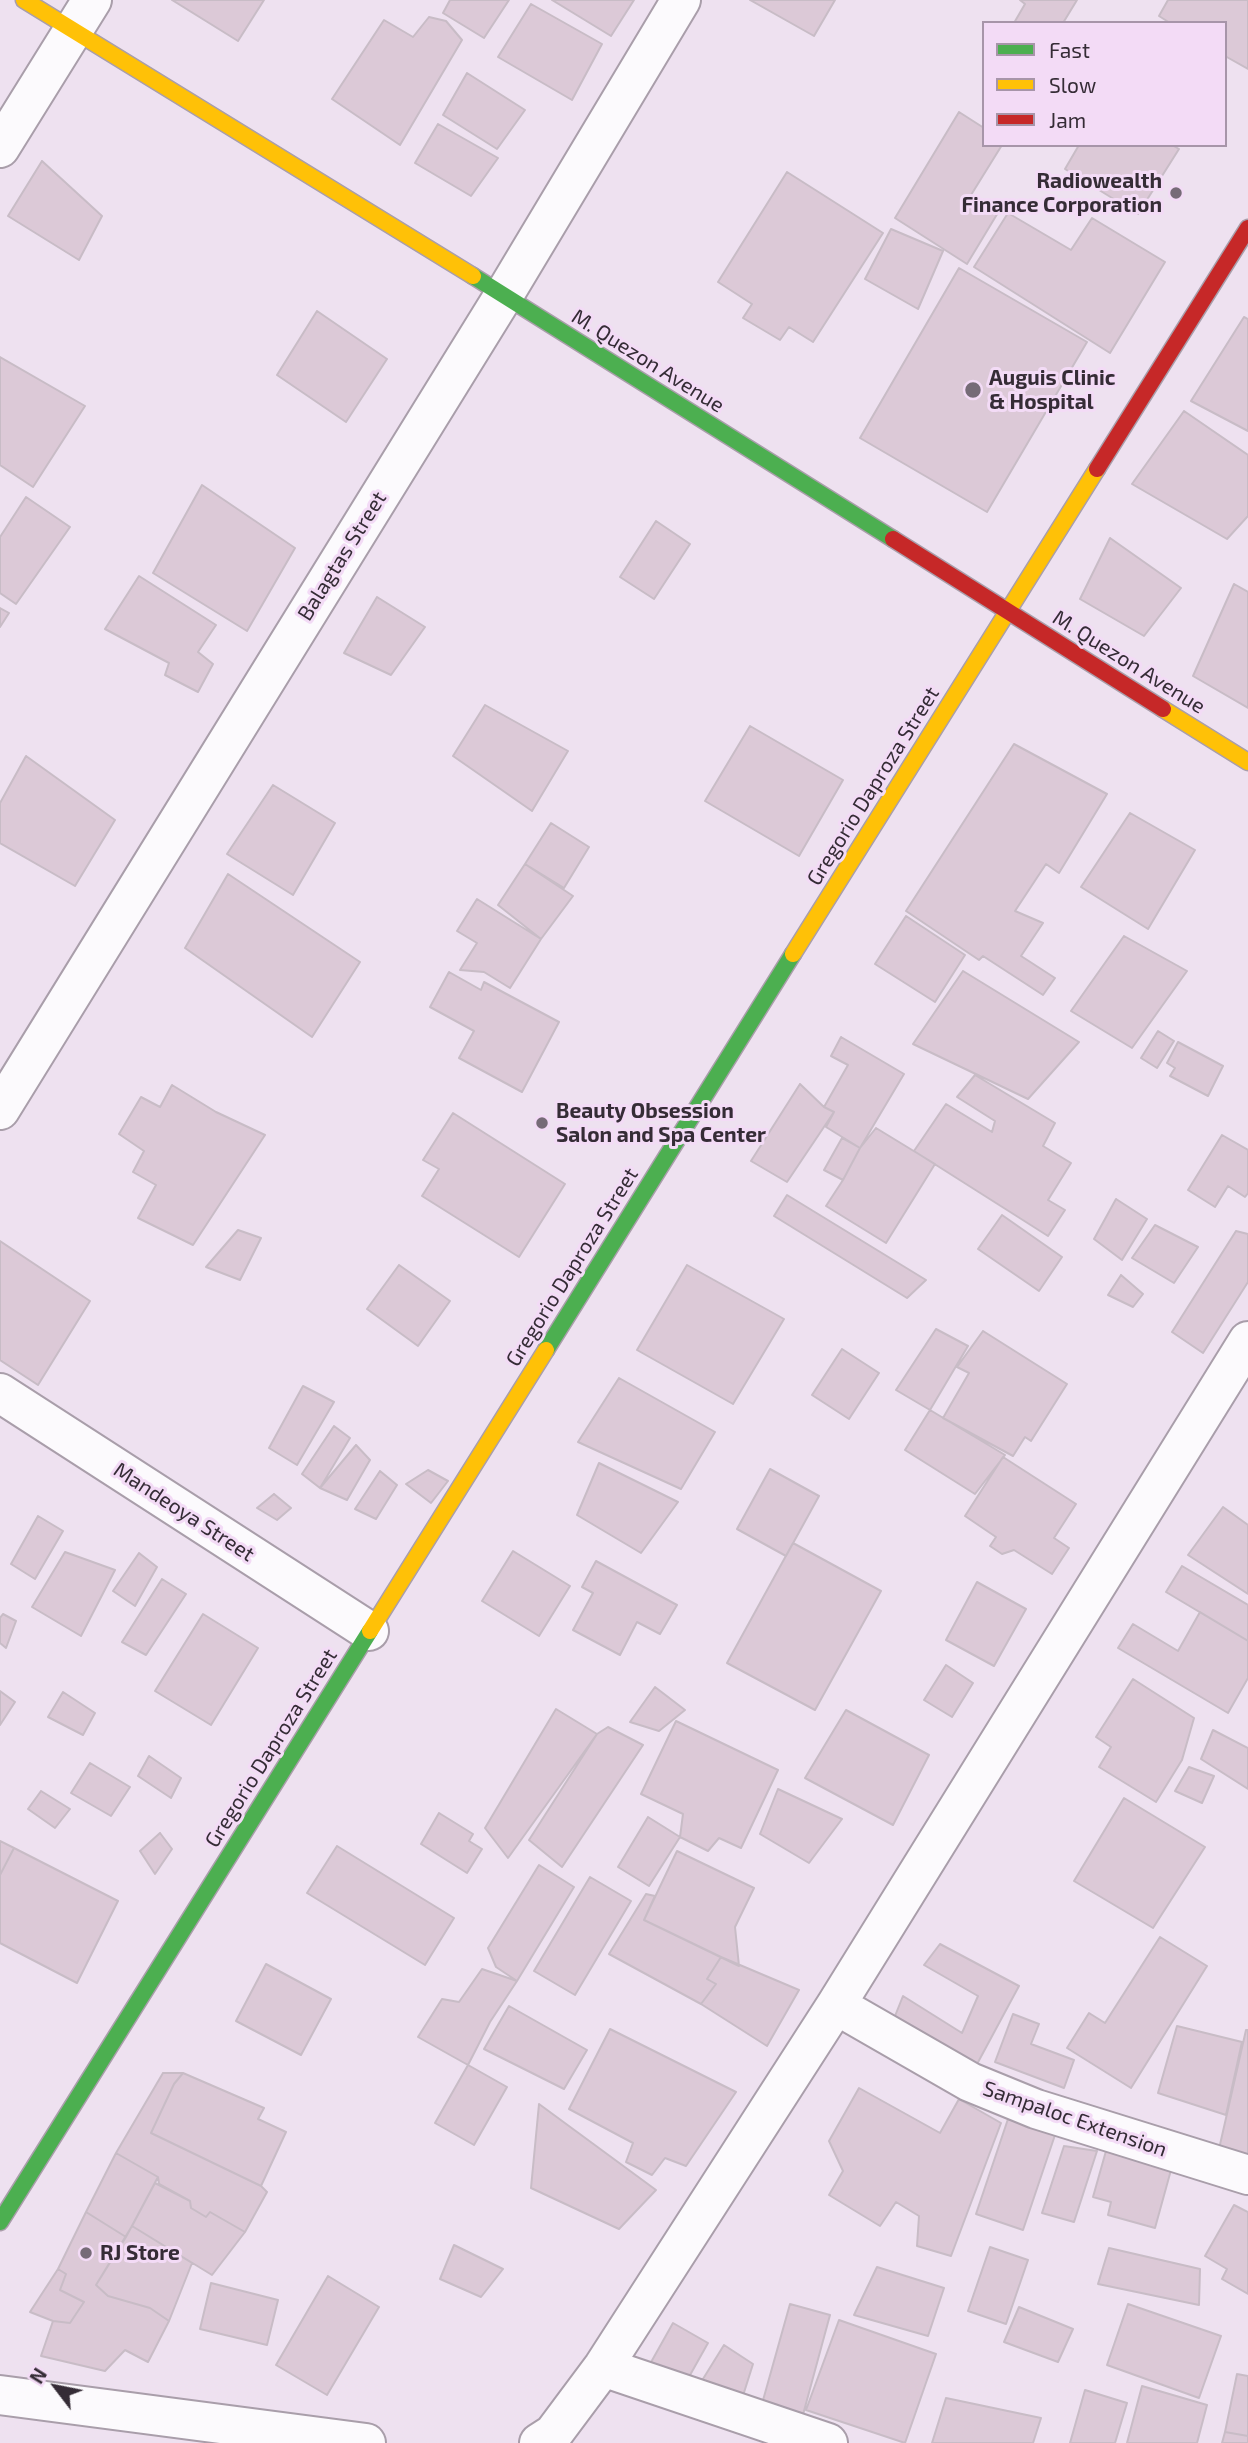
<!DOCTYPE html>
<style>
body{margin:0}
#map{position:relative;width:1248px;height:2443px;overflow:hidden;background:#eee1f0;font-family:"Exo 2",sans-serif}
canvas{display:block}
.legend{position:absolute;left:982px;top:21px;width:245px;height:126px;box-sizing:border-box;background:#f3dbf6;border:2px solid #a795a9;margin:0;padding:9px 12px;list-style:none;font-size:21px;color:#352c36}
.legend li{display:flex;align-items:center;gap:14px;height:35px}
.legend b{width:35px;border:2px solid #a795a9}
.north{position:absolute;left:21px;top:2352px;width:70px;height:70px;-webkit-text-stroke:5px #f3dbf6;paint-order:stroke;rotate:302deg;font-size:19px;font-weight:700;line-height:28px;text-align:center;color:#352c36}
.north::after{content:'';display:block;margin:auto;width:24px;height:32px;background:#352c36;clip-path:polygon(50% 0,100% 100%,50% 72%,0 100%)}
</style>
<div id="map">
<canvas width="1248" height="2443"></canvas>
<ul class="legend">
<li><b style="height:9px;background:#4caf50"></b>Fast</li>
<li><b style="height:9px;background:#ffc107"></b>Slow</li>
<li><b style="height:9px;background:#c62828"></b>Jam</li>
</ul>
<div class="north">N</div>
</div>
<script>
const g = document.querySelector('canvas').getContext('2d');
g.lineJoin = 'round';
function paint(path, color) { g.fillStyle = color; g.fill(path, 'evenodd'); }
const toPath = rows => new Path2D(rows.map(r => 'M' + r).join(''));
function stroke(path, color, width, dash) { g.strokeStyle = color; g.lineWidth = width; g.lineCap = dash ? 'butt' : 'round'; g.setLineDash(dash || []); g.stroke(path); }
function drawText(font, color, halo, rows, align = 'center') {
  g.font = font + ' "Exo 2",sans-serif'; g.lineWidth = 6; g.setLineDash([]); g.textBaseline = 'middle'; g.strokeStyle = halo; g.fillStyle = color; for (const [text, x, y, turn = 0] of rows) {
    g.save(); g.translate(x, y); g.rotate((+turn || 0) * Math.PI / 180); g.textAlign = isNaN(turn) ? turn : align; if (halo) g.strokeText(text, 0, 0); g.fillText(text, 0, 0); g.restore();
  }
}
const building = toPath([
 [172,0,264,0,238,41,172,0],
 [450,0,509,0,484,38,443,13,450,0],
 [552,0,634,0,611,36,552,0],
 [750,0,835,0,814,36,750,0],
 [1020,0,1077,0,1063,23,1014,23,1025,4,1020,0],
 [1168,0,1248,0,1248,69,1225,56,1225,23,1170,23,1159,16,1168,0],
 [531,4,602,44,572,100,498,57,531,4],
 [429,17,446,21,462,40,400,145,332,99,384,20,413,37,429,17],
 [467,73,525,110,497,149,443,115,467,73],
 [959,112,984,128,984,145,1002,145,971,195,999,211,967,264,895,218,959,112],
 [438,124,498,158,471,196,415,163,438,124],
 [1079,145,1172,145,1179,149,1138,214,1065,169,1079,145],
 [42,161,102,216,79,260,8,216,42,161],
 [787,172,883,233,813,342,789,327,780,340,743,318,752,304,718,282,787,172],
 [1008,213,1071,250,1092,218,1165,262,1110,353,974,267,1008,213],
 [891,229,943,251,918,309,865,279,891,229],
 [959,268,1087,342,987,512,860,438,959,268],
 [317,311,387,359,346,422,277,375,317,311],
 [1244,317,1248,319,1248,431,1191,401,1244,317],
 [0,357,85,406,33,487,0,465,0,357],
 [1184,411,1248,455,1248,516,1227,539,1132,484,1184,411],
 [202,485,295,548,247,631,153,573,202,485],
 [26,497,70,527,16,604,0,593,0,537,26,497],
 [656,521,690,544,654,599,620,577,656,521],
 [1110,538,1181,588,1144,636,1080,599,1110,538],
 [139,576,216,625,198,652,213,664,198,692,165,675,169,663,105,629,139,576],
 [1234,584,1248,592,1248,708,1193,676,1234,584],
 [377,597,425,627,391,675,344,653,377,597],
 [0,608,9,613,0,627,0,608],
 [485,705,568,751,532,811,453,756,485,705],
 [750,726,843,780,799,856,705,801,750,726],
 [1014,744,1107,794,1059,873,1046,864,1015,911,1043,923,1021,956,1055,978,1043,995,983,956,979,960,906,911,1014,744],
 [26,756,115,820,75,886,0,843,0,803,26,756],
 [273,785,335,823,293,895,227,854,273,785],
 [1130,813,1195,850,1148,929,1081,887,1130,813],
 [551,823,589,847,564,888,525,864,551,823],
 [525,864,573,896,541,939,498,905,525,864],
 [228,874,360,962,312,1037,185,948,228,874],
 [477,899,541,939,510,988,484,972,460,970,477,943,457,931,477,899],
 [906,916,965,955,935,1002,875,964,906,916],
 [1124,936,1187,971,1132,1048,1071,1011,1124,936],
 [963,971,1079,1042,1028,1099,913,1044,963,971],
 [449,972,481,990,484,982,559,1022,522,1092,459,1058,474,1031,430,1007,449,972],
 [1158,1031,1174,1041,1157,1068,1141,1058,1158,1031],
 [841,1037,904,1074,860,1148,826,1127,834,1112,824,1107,848,1065,831,1056,841,1037],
 [1178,1042,1223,1066,1208,1096,1170,1076,1175,1068,1167,1063,1178,1042],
 [975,1075,1055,1123,1043,1146,1071,1163,1048,1200,1065,1210,1048,1236,914,1151,946,1104,992,1132,995,1121,957,1097,975,1075],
 [800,1084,824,1107,834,1112,787,1182,751,1161,800,1084],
 [172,1085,216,1112,265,1135,193,1245,138,1218,156,1185,133,1172,144,1151,119,1134,141,1097,160,1107,172,1085],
 [453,1113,565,1184,519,1257,422,1196,439,1169,423,1160,453,1113],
 [876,1128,935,1164,886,1243,826,1206,843,1180,860,1148,876,1128],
 [1222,1135,1248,1150,1248,1193,1245,1197,1228,1186,1215,1207,1188,1190,1222,1135],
 [842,1138,860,1148,843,1180,824,1170,842,1138],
 [787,1195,926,1280,907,1298,774,1216,787,1195],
 [1116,1199,1147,1219,1122,1260,1094,1239,1116,1199],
 [1002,1215,1062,1257,1039,1291,978,1249,1002,1215],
 [1155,1225,1198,1247,1174,1283,1132,1258,1155,1225],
 [238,1230,261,1238,240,1280,206,1267,238,1230],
 [1236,1231,1248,1234,1248,1282,1203,1353,1172,1332,1236,1231],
 [0,1241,90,1301,38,1385,0,1360,0,1241],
 [399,1265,450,1301,418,1346,367,1309,399,1265],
 [687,1265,784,1319,733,1404,637,1350,687,1265],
 [1121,1275,1143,1294,1133,1307,1108,1295,1121,1275],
 [936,1329,968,1346,930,1410,896,1390,936,1329],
 [983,1331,1067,1384,1031,1441,1025,1437,1013,1456,943,1418,969,1373,957,1367,983,1331],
 [842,1349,879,1373,849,1419,812,1395,842,1349],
 [619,1378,715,1432,681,1489,578,1442,619,1378],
 [303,1386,334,1402,297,1465,269,1448,303,1386],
 [930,1410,1005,1455,975,1494,905,1450,930,1410],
 [334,1426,350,1438,320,1488,302,1474,334,1426],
 [356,1445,370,1460,347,1500,320,1488,356,1445],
 [1003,1457,1076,1504,1054,1538,1069,1548,1052,1574,1014,1550,1002,1554,990,1546,996,1537,965,1516,1003,1457],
 [599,1463,678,1502,641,1553,577,1515,599,1463],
 [770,1469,819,1496,786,1556,737,1529,770,1469],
 [428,1470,448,1481,431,1503,406,1484,428,1470],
 [380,1471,397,1485,376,1519,355,1509,380,1471],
 [274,1494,291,1508,277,1520,257,1508,274,1494],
 [1223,1507,1248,1525,1248,1594,1188,1555,1223,1507],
 [38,1516,63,1531,35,1579,11,1564,38,1516],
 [793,1543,881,1591,815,1710,727,1663,793,1543],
 [513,1551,570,1586,539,1636,482,1601,513,1551],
 [65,1552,115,1570,81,1636,32,1607,65,1552],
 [139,1553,157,1567,135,1606,113,1591,139,1553],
 [596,1561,677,1605,660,1634,637,1622,620,1655,573,1630,593,1593,582,1587,596,1561],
 [1182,1566,1248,1605,1248,1641,1166,1592,1182,1566],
 [162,1579,186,1594,146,1655,122,1642,162,1579],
 [977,1582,1026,1609,994,1666,946,1640,977,1582],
 [1200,1612,1248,1641,1248,1678,1228,1713,1118,1648,1133,1624,1178,1651,1200,1612],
 [3,1614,16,1621,6,1648,0,1643,0,1618,3,1614],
 [203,1614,258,1648,211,1725,155,1691,203,1614],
 [946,1665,973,1683,952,1717,924,1700,946,1665],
 [1133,1679,1194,1718,1182,1760,1156,1802,1099,1767,1111,1747,1096,1737,1133,1679],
 [655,1687,685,1710,659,1731,630,1722,655,1687],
 [0,1691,15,1702,0,1725,0,1691],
 [63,1692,95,1713,83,1735,48,1717,63,1692],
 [556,1709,597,1734,508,1858,485,1828,556,1709],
 [846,1710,929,1755,893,1825,805,1778,846,1710],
 [676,1721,778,1770,741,1848,719,1838,708,1851,680,1837,683,1814,641,1794,676,1721],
 [608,1727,643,1745,562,1867,529,1840,597,1734,608,1727],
 [1213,1730,1248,1748,1248,1789,1201,1759,1213,1730],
 [149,1756,181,1778,171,1798,138,1776,149,1756],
 [90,1763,130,1787,111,1816,71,1793,90,1763],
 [1189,1767,1214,1776,1202,1803,1175,1791,1189,1767],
 [778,1789,842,1819,809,1863,760,1834,778,1789],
 [41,1791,70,1809,55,1828,28,1809,41,1791],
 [1124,1798,1205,1847,1153,1928,1074,1881,1124,1798],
 [439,1813,473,1834,469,1841,482,1849,467,1873,421,1844,439,1813],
 [648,1817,680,1837,649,1886,618,1867,648,1817],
 [160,1833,172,1849,155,1874,140,1851,160,1833],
 [0,1841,14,1848,0,1875,0,1841],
 [337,1846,454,1918,425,1965,307,1893,337,1846],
 [14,1848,118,1901,77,1983,0,1943,0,1875,14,1848],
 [677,1851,754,1888,735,1927,739,1966,644,1920,677,1851],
 [539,1865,574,1887,517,1981,496,1967,488,1948,539,1865],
 [590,1877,631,1901,575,1995,534,1971,590,1877],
 [646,1894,655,1896,644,1920,721,1957,707,1979,716,1984,701,2004,609,1954,646,1894],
 [1160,1937,1207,1966,1131,2088,1067,2048,1089,2013,1105,2023,1160,1937],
 [940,1944,1019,1986,976,2066,893,2021,903,1996,962,2033,978,1996,924,1965,940,1944],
 [721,1957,799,1990,767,2046,701,2004,716,1984,707,1979,721,1957],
 [266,1964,331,1999,301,2055,236,2021,266,1964],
 [482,1969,517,1981,490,2022,468,2065,418,2037,442,1999,459,2002,482,1969],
 [509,2006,587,2050,564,2089,484,2049,509,2006],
 [1013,2014,1039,2024,1031,2044,1074,2060,1064,2088,995,2062,1013,2014],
 [1177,2026,1242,2042,1226,2115,1158,2093,1177,2026],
 [610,2029,736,2092,686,2166,665,2158,652,2175,626,2162,633,2143,569,2109,610,2029],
 [1246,2030,1248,2030,1248,2155,1219,2149,1246,2030],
 [468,2065,507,2087,474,2145,435,2123,468,2065],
 [163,2073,183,2073,174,2084,151,2133,261,2186,267,2192,245,2232,210,2212,206,2217,191,2208,190,2201,159,2184,158,2177,116,2153,163,2073],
 [183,2073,264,2108,258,2119,286,2132,261,2186,151,2133,174,2084,183,2073],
 [859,2088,940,2133,959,2099,1001,2123,951,2256,917,2246,919,2216,896,2202,880,2226,829,2195,843,2171,829,2141,859,2088],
 [539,2104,656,2190,619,2229,531,2188,539,2104],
 [1008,2119,1055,2135,1023,2230,976,2214,1008,2119],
 [1064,2146,1097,2151,1074,2222,1042,2213,1064,2146],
 [1106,2151,1171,2170,1155,2228,1108,2215,1111,2202,1093,2197,1106,2151],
 [116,2153,158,2177,126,2237,86,2212,116,2153],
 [155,2183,190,2201,191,2208,206,2217,210,2212,245,2232,212,2275,132,2226,155,2183],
 [1234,2205,1248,2212,1248,2294,1222,2279,1227,2269,1205,2256,1234,2205],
 [86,2212,126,2237,96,2285,108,2296,150,2308,169,2321,148,2362,125,2350,105,2371,41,2356,53,2321,70,2323,84,2302,60,2290,66,2274,58,2269,86,2212],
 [132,2226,192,2263,169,2321,150,2308,108,2296,96,2285,132,2226],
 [454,2245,503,2269,481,2297,440,2279,454,2245],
 [990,2247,1028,2260,1006,2324,968,2311,990,2247],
 [1109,2248,1200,2269,1199,2305,1098,2284,1109,2248],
 [877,2267,944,2288,928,2336,854,2315,877,2267],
 [58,2269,66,2274,60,2290,84,2302,70,2323,53,2321,30,2312,58,2269],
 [328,2276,379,2307,327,2395,276,2365,328,2276],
 [211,2283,278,2300,267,2345,200,2329,211,2283],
 [790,2304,830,2315,801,2422,760,2411,790,2304],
 [1128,2304,1221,2336,1199,2398,1107,2365,1128,2304],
 [1019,2307,1073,2329,1058,2362,1004,2342,1019,2307],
 [839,2320,936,2354,905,2443,806,2410,839,2320],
 [673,2323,708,2343,685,2384,650,2364,673,2323],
 [724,2345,753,2364,741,2402,698,2387,724,2345],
 [1237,2374,1248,2376,1248,2436,1225,2432,1237,2374],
 [1142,2386,1207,2405,1197,2443,1127,2443,1142,2386],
 [1085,2390,1127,2403,1115,2443,1070,2443,1085,2390],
 [946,2398,1041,2418,1033,2443,932,2443,946,2398],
 [1225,2432,1248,2436,1248,2443,1222,2443,1225,2432]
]);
const street = toPath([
 [0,148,92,0],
 [0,1110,504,295,681,0],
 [0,1393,369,1631],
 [836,2005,970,2082,1036,2109,1248,2175],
 [603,2367,828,2443],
 [0,2395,366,2443],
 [539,2443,553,2434,603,2367,836,2005,1248,1341]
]);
const fast = toPath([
 [473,276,893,539],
 [546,1350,793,954],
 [0,2222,370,1631]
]);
const slow = toPath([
 [24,0,473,276],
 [1163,709,1248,762],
 [793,954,1097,469],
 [370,1631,546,1350]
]);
const jam = toPath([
 [1097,469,1248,228],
 [893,539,1163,709]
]);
const markers = [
 [1176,193,7,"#766b77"],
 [973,390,9,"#766b77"],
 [542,1123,7,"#766b77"],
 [86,2253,7,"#766b77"]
];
const poiNames = [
 ["Radiowealth",1162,181,"right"],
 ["Finance Corporation",1162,205,"right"],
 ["Auguis Clinic",989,378],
 ["& Hospital",989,402],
 ["Beauty Obsession",556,1111],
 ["Salon and Spa Center",556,1135],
 ["RJ Store",100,2253]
];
const streetNames = [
 ["M. Quezon Avenue",648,361,32],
 ["Balagtas Street",342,556,-58],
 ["M. Quezon Avenue",1129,662,32],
 ["Gregorio Daproza Street",873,786,-58],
 ["Gregorio Daproza Street",572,1267,-58],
 ["Mandeoya Street",184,1512,33],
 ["Gregorio Daproza Street",271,1748,-58],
 ["Sampaloc Extension",1075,2119,19]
];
paint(building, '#dcc9d7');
stroke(building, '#c8bcc6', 2);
stroke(street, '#a99eaa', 42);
stroke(fast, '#a99eaa', 19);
stroke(slow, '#a99eaa', 19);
stroke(jam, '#a99eaa', 19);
stroke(street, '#fcfafd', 38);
stroke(fast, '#4caf50', 16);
stroke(slow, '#ffc107', 16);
stroke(jam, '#c62828', 16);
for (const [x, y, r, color] of markers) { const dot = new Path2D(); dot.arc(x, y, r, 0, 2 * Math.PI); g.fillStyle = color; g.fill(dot); stroke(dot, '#f3dbf6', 2.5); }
drawText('bold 21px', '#352c36', '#f3dbf6', poiNames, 'left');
drawText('21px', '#352c36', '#f3dbf6', streetNames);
</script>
